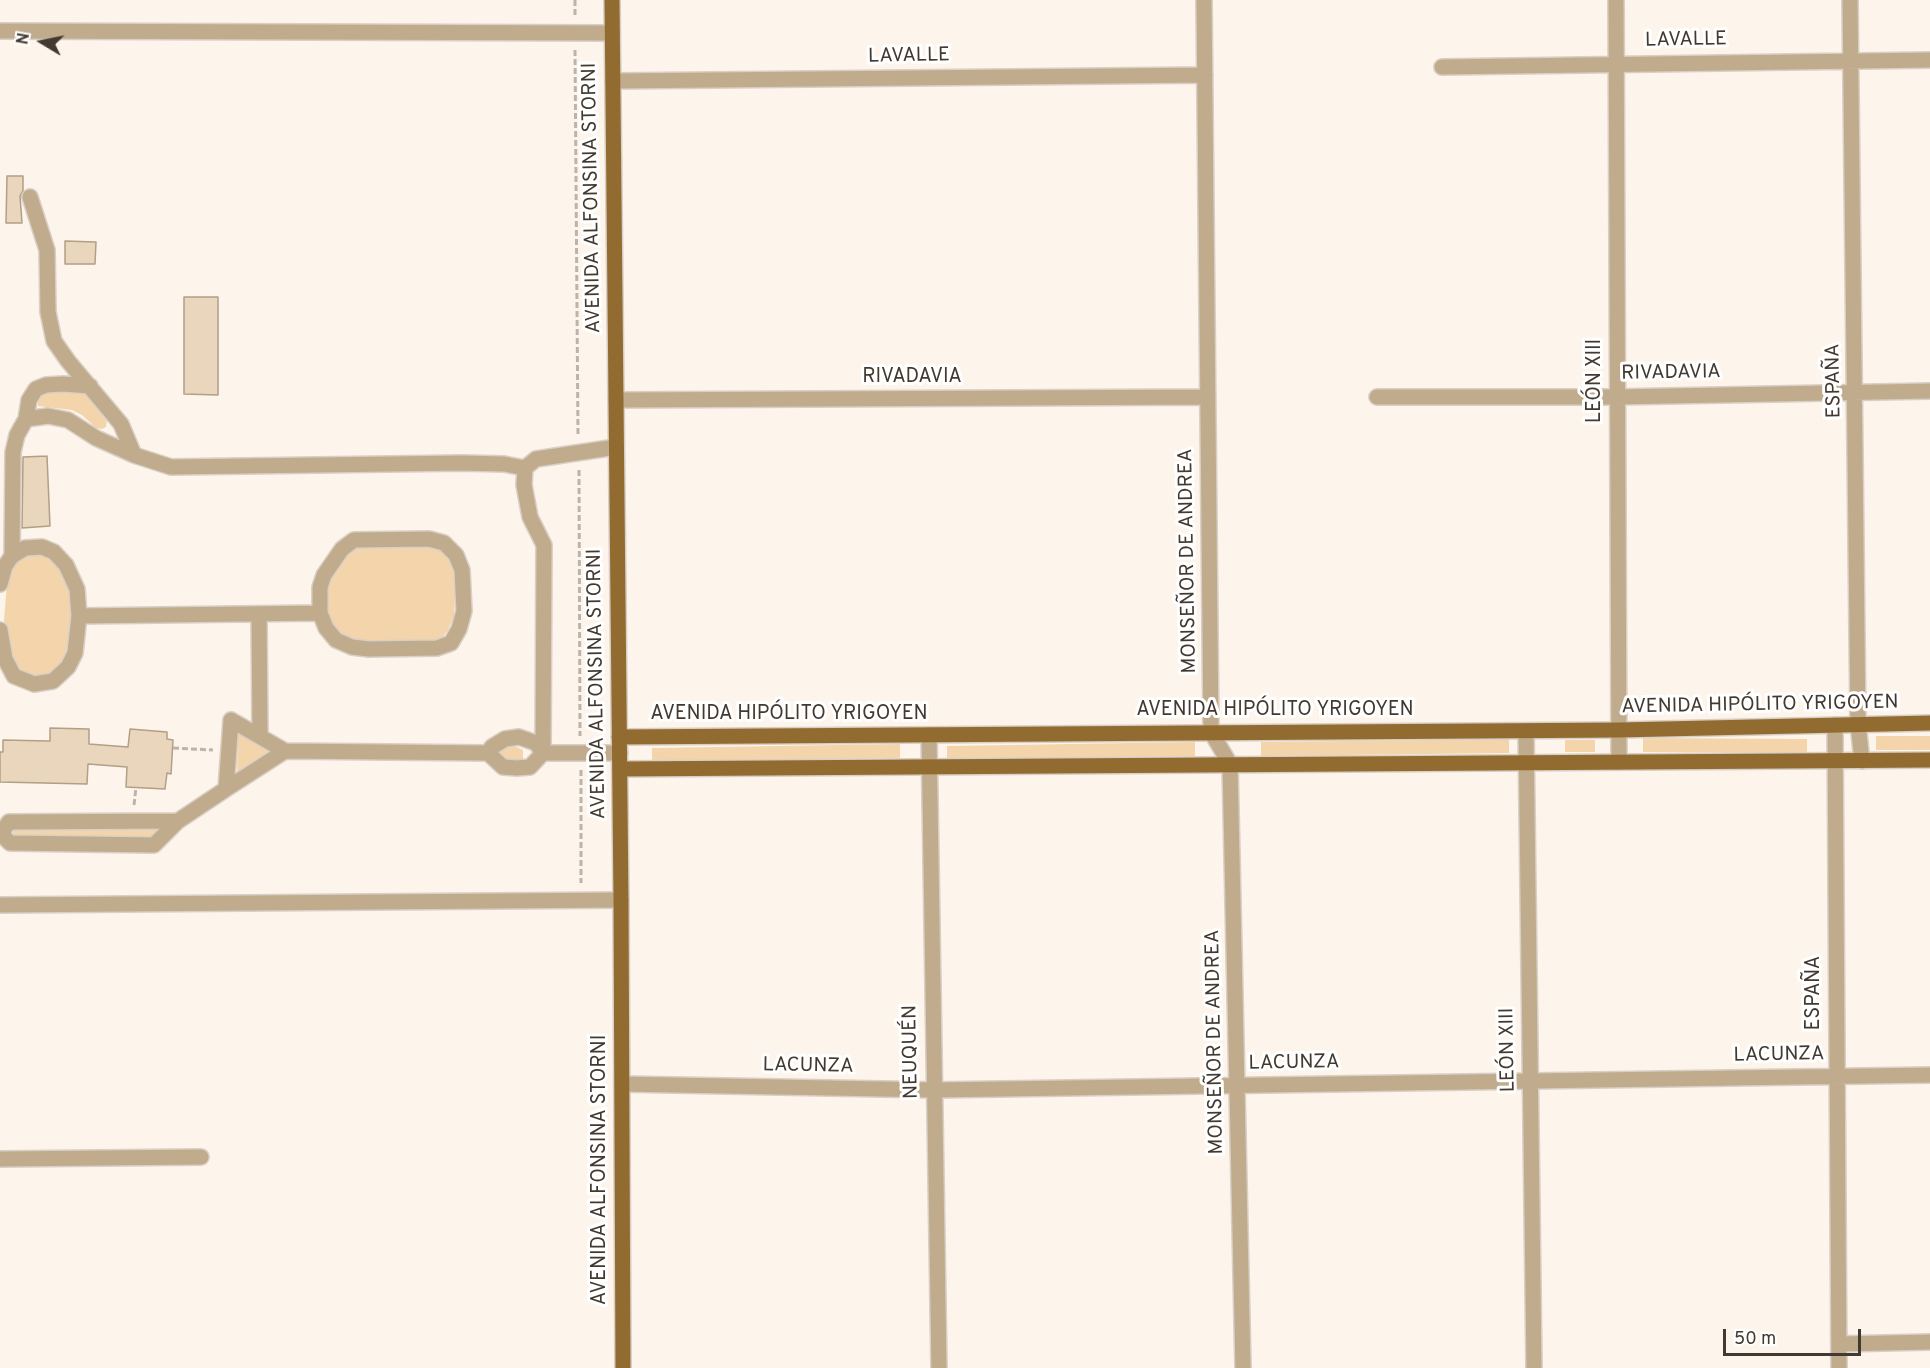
<!DOCTYPE html>
<meta charset="utf-8">
<style>
body{margin:0}
#map{position:relative;width:1930px;height:1368px;overflow:hidden;background:#fdf5eb;font-family:Overpass,sans-serif}
canvas{display:block}
.north{position:absolute;left:12px;top:12px;width:60px;height:60px;-webkit-text-stroke:4px #fff;paint-order:stroke;rotate:280deg;font-size:16px;font-weight:700;line-height:24px;text-align:center;color:#423a30}
.north::after{content:'';display:block;margin:auto;width:21px;height:27px;background:#423a30;clip-path:polygon(50% 0,100% 100%,50% 72%,0 100%)}
.scale{position:absolute;left:1723px;top:1329px;width:138px;height:27px;box-sizing:border-box;border:3px solid #423a30;border-top:0;padding-left:8px;font-size:18px;line-height:21px;white-space:nowrap;color:#423a30;-webkit-text-stroke:4px #fff;paint-order:stroke}
</style>
<div id="map">
<canvas width="1930" height="1368"></canvas>
<div class="north">N</div>
<div class="scale">50 m</div>
</div>
<script>
const g = document.querySelector('canvas').getContext('2d');
g.lineJoin = 'round';
function paint(path, color) { g.fillStyle = color; g.fill(path, 'evenodd'); }
const toPath = rows => new Path2D(rows.map(r => 'M' + r).join(''));
function stroke(path, color, width, dash) { g.strokeStyle = color; g.lineWidth = width; g.lineCap = dash ? 'butt' : 'round'; g.setLineDash(dash || []); g.stroke(path); }
function drawText(font, color, halo, rows, align = 'center') {
  g.font = font + ' Overpass,sans-serif'; g.lineWidth = 6; g.setLineDash([]); g.textBaseline = 'middle'; g.strokeStyle = halo; g.fillStyle = color; for (const [text, x, y, turn = 0] of rows) {
    g.save(); g.translate(x, y); g.rotate((+turn || 0) * Math.PI / 180); g.textAlign = isNaN(turn) ? turn : align; if (halo) g.strokeText(text, 0, 0); g.fillText(text, 0, 0); g.restore();
  }
}
const green = toPath([
 [78,390,91,397,104,411,107,419,106,427,102,429,96,428,82,415,72,410,38,406,38,397,41,391],
 [425,543,438,547,450,557,456,572,454,616,448,630,441,639,428,643,367,644,339,636,324,609,329,573,357,544],
 [36,554,49,556,59,565,66,578,72,610,70,648,65,663,56,672,46,677,34,677,24,673,14,662,6,639,4,620,7,583,13,565,22,557],
 [238,733,271,751,237,773],
 [1876,736,1930,736,1930,750,1876,750],
 [1643,738,1807,739,1807,753,1643,752],
 [1509,739,1509,753,1261,756,1261,742],
 [1565,740,1595,740,1595,752,1565,752],
 [1195,742,1195,756,947,760,947,746],
 [900,744,900,758,652,762,652,748],
 [512,745,523,750,523,759,520,762,507,761,499,756,498,751,502,747],
 [13,827,165,828,153,840,13,840]
]);
const building = toPath([
 [7,176,23,176,23,191,20,196,22,223,6,223,7,176],
 [65,241,96,242,95,264,65,264,65,241],
 [184,297,218,297,218,395,184,394,184,297],
 [47,456,50,526,22,528,23,457,47,456],
 [50,728,89,729,89,744,128,747,130,729,167,732,167,739,173,740,171,774,167,773,165,789,126,787,127,767,88,764,87,784,0,782,0,752,3,752,3,740,50,741,50,728]
]);
const path = toPath([
 [575,0,575,16],
 [575,50,578,436],
 [579,470,580,736],
 [173,748,213,750],
 [581,770,581,883],
 [134,805,136,787]
]);
const minor = toPath([
 [1204,0,1211,732,1230,764,1243,1368],
 [1616,0,1619,762],
 [1850,0,1858,724,1862,761],
 [0,31,612,33],
 [1442,67,1930,60],
 [613,81,1205,75],
 [30,197,47,250,48,312,54,341,68,361,121,424,134,455],
 [1377,397,1616,397,1930,391],
 [616,400,1208,397],
 [26,419,29,400,36,389,46,385,63,384,90,386],
 [429,539,444,543,456,555,462,570,464,611,459,629,451,643,437,648,369,649,352,647,336,640,326,628,320,613,320,587,324,575,342,549,354,540,429,539],
 [12,556,13,452,17,435,26,419,48,416,68,420,96,438,134,455,171,467,462,463,504,464,525,468],
 [0,584,5,566,12,556,25,548,42,547,54,552,66,565,77,589,79,616,75,653,68,667,53,681,34,684,14,676,5,659,0,630],
 [259,614,260,736],
 [79,616,320,613],
 [1835,725,1839,1368],
 [1526,731,1534,1368],
 [929,735,939,1368],
 [285,751,226,789,231,720,285,751,488,753],
 [543,753,544,545,530,517,524,485,525,468,536,459,616,447],
 [543,753,536,743,519,737,505,739,492,747,488,753,503,767,517,768,530,767,543,753,620,753],
 [178,821,9,822,4,829,3,836,10,843,154,845,178,821,226,789],
 [0,905,621,900],
 [622,1084,934,1090,1930,1075],
 [0,1159,201,1157],
 [1839,1344,1930,1342]
]);
const major = toPath([
 [612,0,621,900,623,1368],
 [619,737,1619,730,1930,723],
 [620,769,1930,760]
]);
const streetNames = [
 ["LAVALLE",1686,41,-1],
 ["LAVALLE",909,57,-1],
 ["AVENIDA ALFONSINA STORNI",593,198,-91],
 ["RIVADAVIA",1671,374,-1],
 ["RIVADAVIA",912,378],
 ["LEÓN XIII",1596,381,-90],
 ["ESPAÑA",1835,381,-91],
 ["MONSEÑOR DE ANDREA",1189,561,-91],
 ["AVENIDA ALFONSINA STORNI",598,684,-91],
 ["AVENIDA HIPÓLITO YRIGOYEN",1760,706,-1],
 ["AVENIDA HIPÓLITO YRIGOYEN",1275,711],
 ["AVENIDA HIPÓLITO YRIGOYEN",789,715],
 ["ESPAÑA",1815,993,-90],
 ["MONSEÑOR DE ANDREA",1216,1042,-91],
 ["LEÓN XIII",1509,1050,-91],
 ["NEUQUÉN",912,1052,-91],
 ["LACUNZA",1779,1056,-1],
 ["LACUNZA",1294,1064,-1],
 ["LACUNZA",808,1067,1],
 ["AVENIDA ALFONSINA STORNI",601,1170,-90]
];
paint(green, '#f4d5ab');
paint(building, '#e9d6bd');
stroke(building, '#b19f86', 1.5);
stroke(minor, '#d8d0c6', 18);
stroke(major, '#d8d0c6', 18);
stroke(path, '#bcb4aa', 3, [6, 3]);
stroke(minor, '#c1ab8d', 15);
stroke(major, '#926b31', 15);
drawText('20px', '#423a30', '#fff', streetNames);
</script>
